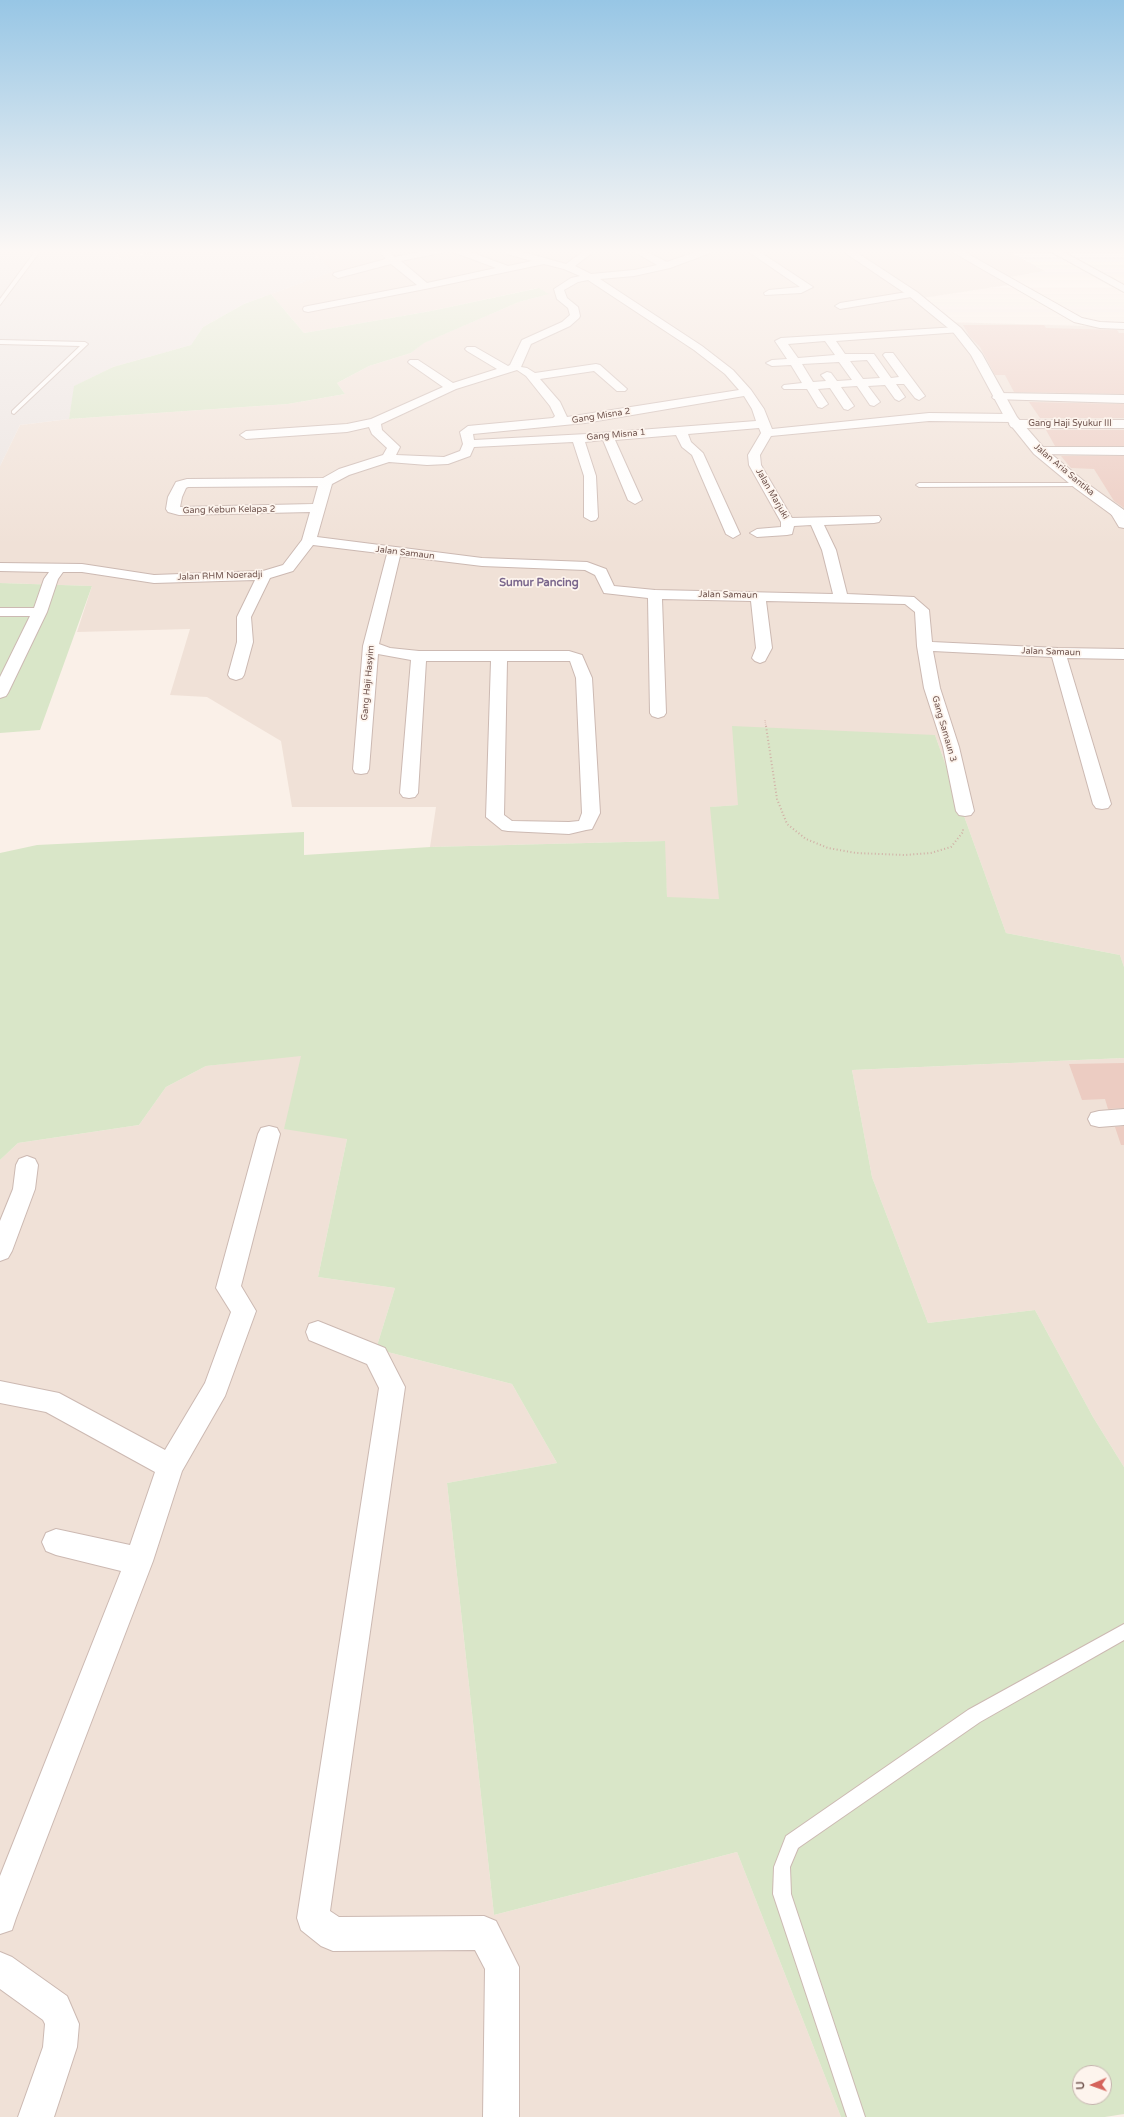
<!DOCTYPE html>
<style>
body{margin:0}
#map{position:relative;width:1124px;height:2117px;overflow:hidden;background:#faf0e8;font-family:"Varela Round",sans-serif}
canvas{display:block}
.north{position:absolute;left:1072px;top:2065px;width:40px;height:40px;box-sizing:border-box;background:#fdf4ed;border:1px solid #c5b4ae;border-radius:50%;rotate:268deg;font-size:11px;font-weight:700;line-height:16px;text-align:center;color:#70554f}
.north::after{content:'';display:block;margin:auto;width:14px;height:18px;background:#d5635b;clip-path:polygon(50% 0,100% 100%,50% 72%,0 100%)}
</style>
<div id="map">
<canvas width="1124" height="2117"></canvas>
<div class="north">U</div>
</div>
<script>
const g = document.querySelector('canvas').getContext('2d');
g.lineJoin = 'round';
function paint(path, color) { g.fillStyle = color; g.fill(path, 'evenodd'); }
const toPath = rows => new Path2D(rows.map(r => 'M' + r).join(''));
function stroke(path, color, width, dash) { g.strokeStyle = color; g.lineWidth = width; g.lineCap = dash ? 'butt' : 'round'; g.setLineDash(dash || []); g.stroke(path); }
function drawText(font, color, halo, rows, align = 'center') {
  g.font = font + ' "Varela Round",sans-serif'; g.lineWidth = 3.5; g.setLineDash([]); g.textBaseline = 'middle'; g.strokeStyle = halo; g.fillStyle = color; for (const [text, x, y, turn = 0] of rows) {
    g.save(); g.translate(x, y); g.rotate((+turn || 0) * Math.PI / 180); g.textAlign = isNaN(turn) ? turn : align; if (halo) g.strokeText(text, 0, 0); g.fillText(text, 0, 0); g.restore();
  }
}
const residential = toPath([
 [117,250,165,250,118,259],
 [309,250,1006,250,1045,271,1010,277,1021,283,917,299,944,322,1124,327,1124,967,1120,955,1006,933,935,735,738,805,711,807,720,899,667,898,664,841,430,847,436,807,292,807,281,741,207,697,170,695,190,629,77,632,92,586,0,583,0,466,20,425,69,419,288,404,345,394,337,383,369,366,411,353,423,343,519,302,548,294,538,288,431,311,304,333,271,294,333,271],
 [301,1055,347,1139,318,1277,395,1288,376,1349,512,1384,557,1463,447,1483,494,1915,737,1852,841,2117,0,2117,0,1160,18,1143,139,1125,166,1087,206,1066],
 [1124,1058,1124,1467,1093,1417,1035,1310,928,1323,872,1177,852,1070]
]);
const industrial = toPath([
 [0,250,117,250,118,259,165,250,309,250,334,271,244,304,203,327,191,345,113,367,75,386,69,419,20,425,0,466]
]);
const green = toPath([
 [539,288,549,294,519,302,424,343,411,353,369,366,337,383,345,394,288,404,69,419,74,386,113,367,191,345,203,327,244,304,271,294,304,333,431,311],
 [0,583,92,586,40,730,0,733],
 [732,726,935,735,1006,933,1120,955,1124,967,1124,1058,852,1070,872,1177,928,1323,1035,1310,1093,1417,1124,1467,1124,2114,1105,2117,841,2117,737,1852,494,1915,447,1483,557,1463,512,1384,376,1349,395,1288,318,1277,347,1139,284,1129,301,1056,206,1066,166,1087,139,1125,18,1143,0,1160,0,853,37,845,304,832,304,855,430,847,665,841,667,897,719,899,710,807,738,805],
 [1080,2073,1104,2073,1104,2097,1080,2097]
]);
const building = toPath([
 [963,325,1044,325,1046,328,1117,330,1119,333,1124,333,1124,394,1014,392,1005,375,995,375,980,347,970,337],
 [1029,402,1124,404,1124,418,1040,418],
 [1046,430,1124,430,1124,446,1055,446],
 [1061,456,1124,456,1124,508,1114,501,1094,469,1071,468],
 [1124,1063,1124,1108,1108,1109,1105,1099,1082,1100,1069,1064],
 [1124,1126,1124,1145,1121,1145,1115,1127]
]);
const pathFar1 = toPath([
 [765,720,766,727]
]);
const path = toPath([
 [766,726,777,799,787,824,806,839,828,848,856,853,905,855,931,853,951,847,963,832,963,829]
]);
const service = toPath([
 [36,250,41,250,0,305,0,299,36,250],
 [0,340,85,342,88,344,14,414,12,413,12,411,80,346,0,344,0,340],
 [1080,483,1083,485,1082,486,919,487,916,485,919,483,1080,483],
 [1124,1624,1124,1640,980,1722,798,1848,790,1867,791,1894,865,2117,847,2117,773,1894,774,1867,786,1836,968,1710,1124,1624]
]);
const minor = toPath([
 [378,250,388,250,395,257,429,250,447,250,445,252,401,261,427,283,496,268,453,252,451,250,465,250,508,266,532,261,507,254,506,250,516,250,566,264,585,250,596,250,575,266,591,274,634,270,657,265,631,250,643,250,667,262,701,250,715,250,713,252,670,268,634,276,600,279,702,346,733,370,751,390,764,409,772,429,929,413,1011,414,1015,415,1017,418,1015,420,1124,420,1124,428,1015,428,1011,427,1009,424,1011,422,929,421,771,436,760,455,761,465,792,518,879,516,881,519,879,522,874,523,824,525,836,550,847,594,914,597,929,610,932,642,1058,648,1124,649,1124,659,1067,658,1111,804,1108,808,1102,809,1096,808,1093,804,1052,657,933,651,940,688,959,747,974,811,971,815,965,816,959,815,956,811,943,747,924,688,917,646,915,612,905,604,766,601,772,648,765,661,760,663,755,661,752,658,756,648,751,601,662,599,666,713,664,716,658,718,652,716,650,713,648,598,604,593,595,575,585,570,482,566,400,556,379,644,390,648,419,651,569,651,582,655,592,678,600,813,592,829,586,830,569,834,508,831,502,830,486,817,491,661,426,661,418,793,415,797,409,798,403,797,400,793,411,660,378,654,369,769,367,773,361,774,355,773,353,769,363,646,387,554,313,545,293,571,270,578,251,617,253,642,244,675,242,678,236,680,230,678,228,675,237,642,237,617,255,580,154,583,82,572,63,572,58,579,47,612,8,693,6,696,0,698,0,677,30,616,0,616,0,608,34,608,44,579,49,572,0,571,0,563,82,564,154,575,263,571,283,565,302,540,310,512,179,515,168,512,166,509,168,497,176,482,187,479,323,478,339,469,383,455,387,448,372,434,369,427,347,432,246,439,240,435,246,431,347,424,371,419,443,387,410,364,408,362,410,360,418,360,453,383,497,369,467,351,465,349,467,347,475,347,508,366,510,365,522,340,562,322,570,315,568,308,557,299,554,289,571,278,580,276,564,269,544,264,425,289,308,312,304,311,303,309,304,307,308,306,417,285,391,264,338,278,333,275,334,273,386,259,378,250],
 [588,280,694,350,725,374,739,390,567,417,560,402,540,379,594,371,617,391,625,391,627,389,600,365,596,364,535,373,527,368,521,367,531,344,570,326,579,318,580,316,578,307,567,298,564,290,578,282,588,280],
 [517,370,526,376,550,406,555,416,553,418,468,426,460,432,463,444,460,451,444,457,396,455,400,447,382,430,381,424,456,389,517,370],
 [744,396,752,409,756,421,587,434,474,440,473,434,585,423,744,396],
 [759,428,761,433,748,455,749,465,781,522,781,527,757,529,750,533,757,537,787,535,792,534,794,526,811,525,822,550,833,594,655,590,614,586,606,569,587,562,482,558,317,537,332,484,349,475,389,462,427,465,448,464,470,456,474,447,573,442,584,476,584,517,591,521,596,520,598,517,596,476,585,442,603,440,628,500,635,504,642,500,615,440,676,435,682,447,692,455,726,534,733,538,740,534,703,453,691,442,688,434,759,428],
 [318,486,313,504,180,507,182,497,186,488,188,487,318,486],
 [507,661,570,661,576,678,582,813,579,821,569,822,512,821,504,815,507,661],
 [746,250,757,250,813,287,801,293,765,295,764,293,769,290,800,287,746,250],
 [949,250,961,250,1082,318,1100,322,1124,323,1124,329,1100,328,1074,322,949,250],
 [1048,250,1060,250,1124,285,1124,292,1048,250],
 [913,291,918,294,917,296,840,309,835,306,840,303,913,291],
 [957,327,962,330,961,332,836,341,845,354,874,354,891,378,899,377,883,355,885,353,893,353,925,396,919,400,915,398,904,384,896,384,905,397,899,401,895,399,885,385,868,386,880,402,874,406,870,405,857,386,841,387,854,406,848,410,844,409,830,388,818,389,828,404,822,408,818,407,807,389,784,389,782,387,784,385,802,383,791,365,772,366,766,363,772,360,787,359,775,341,781,338,957,327],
 [825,341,835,355,798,358,788,344,825,341],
 [867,360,880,378,863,379,850,361,867,360],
 [839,362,852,380,837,381,831,373,827,372,821,375,826,381,813,382,802,364,839,362],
 [998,393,1124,395,1124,403,994,399,992,397,998,393],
 [1039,447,1124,447,1124,455,1035,454,1033,451,1035,448,1039,447],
 [1117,508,1122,509,1124,513,1124,528,1119,527,1110,512,1117,508],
 [1124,1109,1124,1125,1099,1127,1091,1125,1088,1119,1091,1113,1099,1111,1124,1109],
 [269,1126,277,1128,280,1134,241,1286,256,1311,225,1396,182,1471,153,1561,16,1918,12,1930,0,1934,0,1876,121,1571,56,1555,46,1551,42,1542,46,1533,56,1529,130,1545,155,1472,46,1412,0,1403,0,1381,59,1393,165,1450,205,1383,231,1312,216,1288,258,1134,261,1128,269,1126],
 [27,1156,35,1159,38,1165,35,1189,12,1251,8,1258,0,1261,0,1221,13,1189,16,1165,19,1159,27,1156],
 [318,1321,385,1348,405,1387,330,1911,339,1917,484,1916,496,1921,519,1967,519,2117,483,2117,485,1969,475,1950,333,1951,321,1946,301,1930,297,1918,379,1388,367,1364,309,1340,306,1332,309,1324,318,1321],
 [0,1952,12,1957,67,1996,79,2024,77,2047,54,2117,18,2117,43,2047,45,2024,43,2020,0,1989,0,1952]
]);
const tertiary = toPath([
 [841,250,853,250,917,292,961,328,982,354,1017,417,1044,448,1085,482,1124,510,1124,519,1112,515,1075,488,1034,454,1005,418,971,355,953,332,909,296,841,250]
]);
const farStreetnames = [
 ["Gang Misna 2",601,416,-9],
 ["Gang Haji Syukur III",1070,424],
 ["Gang Misna 1",616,435,-5],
 ["Jalan Aria Santika",1064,470,40],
 ["Jalan Marjuki",772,494,60],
 ["Gang Kebun Kelapa 2",229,510,-1],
 ["Jalan Samaun",405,553,7],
 ["Jalan RHM Noeradji",220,576,-2],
 ["Jalan Samaun",728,595,1],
 ["Jalan Samaun",1051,652,2],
 ["Gang Haji Hasyim",368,683,-85],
 ["Gang Samaun 3",944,729,74]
];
const farQuarternames = [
 ["Sumur Pancing",539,583]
];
paint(residential, '#f0e1d7');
paint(industrial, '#ebe4e1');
paint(green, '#d9e6c8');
paint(building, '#ecccc2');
stroke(service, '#ccb9b2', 2);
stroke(minor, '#ccb9b2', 2);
stroke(tertiary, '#ccb9b2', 2);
stroke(pathFar1, '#d1b0a6', 1.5, [0.5, 1.5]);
stroke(path, '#d1b0a6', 2, [1, 2.5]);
paint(service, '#fff');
paint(minor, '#fff');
paint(tertiary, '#fff');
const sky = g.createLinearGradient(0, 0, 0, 546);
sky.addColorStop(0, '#97c6e5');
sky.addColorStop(0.46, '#fdf8f5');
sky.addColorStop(1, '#fdf8f500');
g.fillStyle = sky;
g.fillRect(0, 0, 1124, 546);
drawText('9px', '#70554f', '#fdf4ed', farStreetnames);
drawText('bold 11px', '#7a668c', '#fdf4ed', farQuarternames);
</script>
